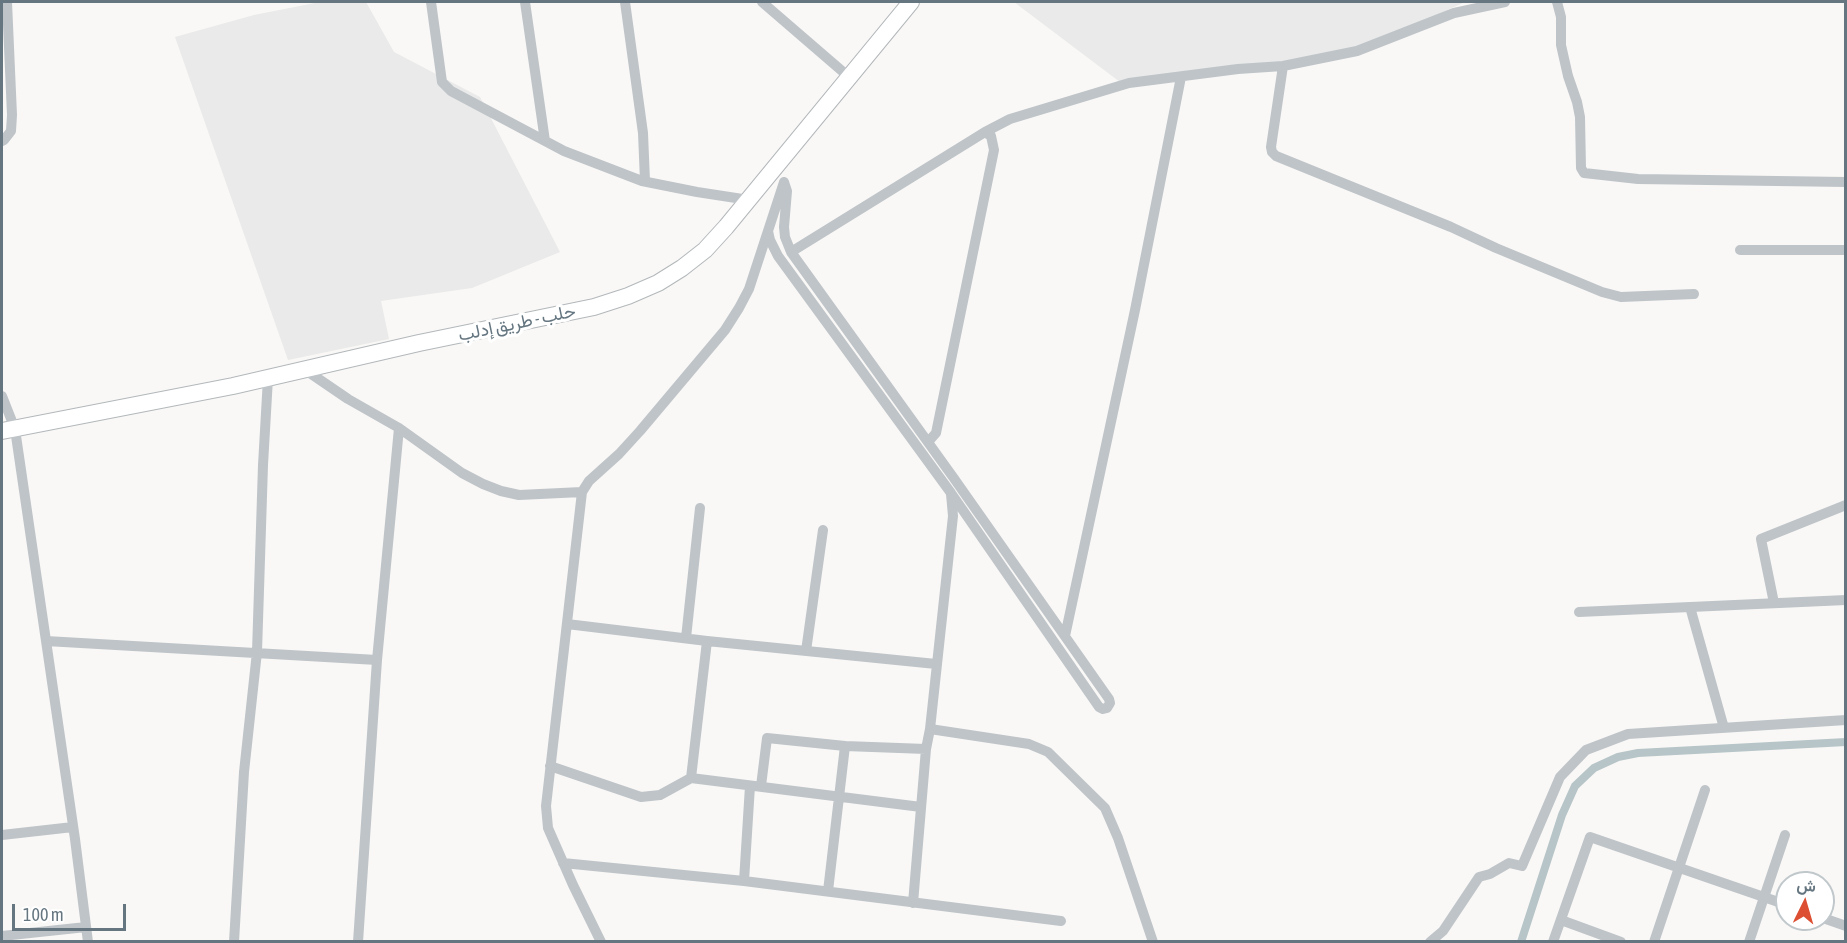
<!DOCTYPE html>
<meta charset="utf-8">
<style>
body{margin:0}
#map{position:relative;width:1847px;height:943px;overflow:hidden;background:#f9f8f6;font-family:"Asap Condensed",Vazirmatn,sans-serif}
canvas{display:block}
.frame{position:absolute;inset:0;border:3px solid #657680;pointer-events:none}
.north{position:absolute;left:1775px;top:871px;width:60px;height:60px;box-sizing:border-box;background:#fff;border:2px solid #c1c8cc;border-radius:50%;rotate:5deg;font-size:16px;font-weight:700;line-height:24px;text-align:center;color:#657680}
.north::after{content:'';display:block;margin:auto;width:21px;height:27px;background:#dd4f32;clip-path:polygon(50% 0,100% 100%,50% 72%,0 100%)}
.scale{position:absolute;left:12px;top:904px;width:114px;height:27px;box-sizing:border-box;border:3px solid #657680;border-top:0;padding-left:8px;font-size:18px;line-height:21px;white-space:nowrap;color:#657680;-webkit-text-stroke:4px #fff;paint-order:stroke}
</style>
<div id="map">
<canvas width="1847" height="943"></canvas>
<div class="frame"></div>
<div class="north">ش</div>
<div class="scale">100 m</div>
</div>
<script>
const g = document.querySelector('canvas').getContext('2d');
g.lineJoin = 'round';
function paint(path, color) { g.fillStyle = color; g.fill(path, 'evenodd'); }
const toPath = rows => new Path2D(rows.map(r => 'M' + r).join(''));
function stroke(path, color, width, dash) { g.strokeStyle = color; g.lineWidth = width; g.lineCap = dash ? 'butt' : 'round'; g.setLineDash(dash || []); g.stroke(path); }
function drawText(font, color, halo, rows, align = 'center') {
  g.font = font + ' "Asap Condensed",Vazirmatn,sans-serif'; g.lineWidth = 6; g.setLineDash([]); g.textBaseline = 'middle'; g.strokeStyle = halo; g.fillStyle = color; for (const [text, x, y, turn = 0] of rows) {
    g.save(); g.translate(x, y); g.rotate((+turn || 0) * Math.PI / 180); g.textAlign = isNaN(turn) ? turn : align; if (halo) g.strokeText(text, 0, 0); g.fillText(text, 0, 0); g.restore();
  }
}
const built = toPath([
 [320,2,366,2,394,52,480,97,560,252,472,288,381,301,389,339,288,360,175,37,254,15],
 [1014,2,1465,2,1351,54,1120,82]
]);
const canal = toPath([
 [1521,942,1562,815,1575,786,1594,768,1618,757,1638,753,1846,742]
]);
const minor = toPath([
 [431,2,442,82,451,91,564,151,642,181,697,192,749,200],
 [525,2,545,141],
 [625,2,643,133,645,181],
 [762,2,849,77],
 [1557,2,1561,17,1561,45,1568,76,1577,102,1580,117,1581,168,1584,173,1638,179,1846,182],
 [1283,66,1271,147,1272,152,1276,156,1451,227,1496,248,1602,292,1621,297,1694,294],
 [2,141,4,140,11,131,12,115,7,2],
 [768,231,770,240,778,256,951,493,1099,707,1103,709,1107,708,1110,703,1109,699,953,477,791,252,785,237,784,227,787,191,784,182],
 [1740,250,1846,250],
 [791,252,985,132,1010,119,1129,83,1238,69,1283,66,1357,51,1454,13,1505,2],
 [304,369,348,399,399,428,462,473,483,484,501,491,519,495,582,492,589,481,619,454,640,431,725,330,739,308,749,289,784,182],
 [2,396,15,429,75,839,88,942],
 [928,442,936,433,994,150,991,136,985,132],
 [582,492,546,806,548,828,573,885,601,942],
 [1774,603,1761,539,1846,505],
 [1690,607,1724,728],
 [1579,612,1846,600],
 [567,624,707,641,936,664],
 [1065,636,1135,310,1181,77],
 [686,638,700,508],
 [46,641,377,660],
 [806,651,823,530],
 [930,729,1029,744,1048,752,1105,808,1118,838,1153,942],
 [550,766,641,797,660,795,691,778,921,807],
 [691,778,707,641],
 [761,786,767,738,845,746,926,749],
 [2,835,73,827],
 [563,863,744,881,1061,921],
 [744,881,750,786],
 [828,891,845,746],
 [913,903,926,749,930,729,953,516,951,494],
 [1823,918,1846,926],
 [1561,920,1621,942],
 [2,936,86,927],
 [234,942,244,772,257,652,263,465,268,378],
 [358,942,377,660,399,428],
 [1430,942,1443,931,1479,877,1490,874,1509,863,1522,866,1560,777,1586,750,1628,734,1846,720],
 [1553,942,1590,837,1787,905],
 [1654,942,1705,790],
 [1749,942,1785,835]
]);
const highway = toPath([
 [2,431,233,386,419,343,594,307,628,296,658,283,682,268,705,250,726,227,911,2]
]);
const streetNames = [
 ["حلب - طريق إدلب",517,323,-12]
];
paint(built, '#e9eae9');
stroke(canal, '#b7c5c8', 8);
stroke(highway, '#b3b8bb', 18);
stroke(minor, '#bfc4c8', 10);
stroke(highway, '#fff', 16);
drawText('18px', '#657680', '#fff', streetNames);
</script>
